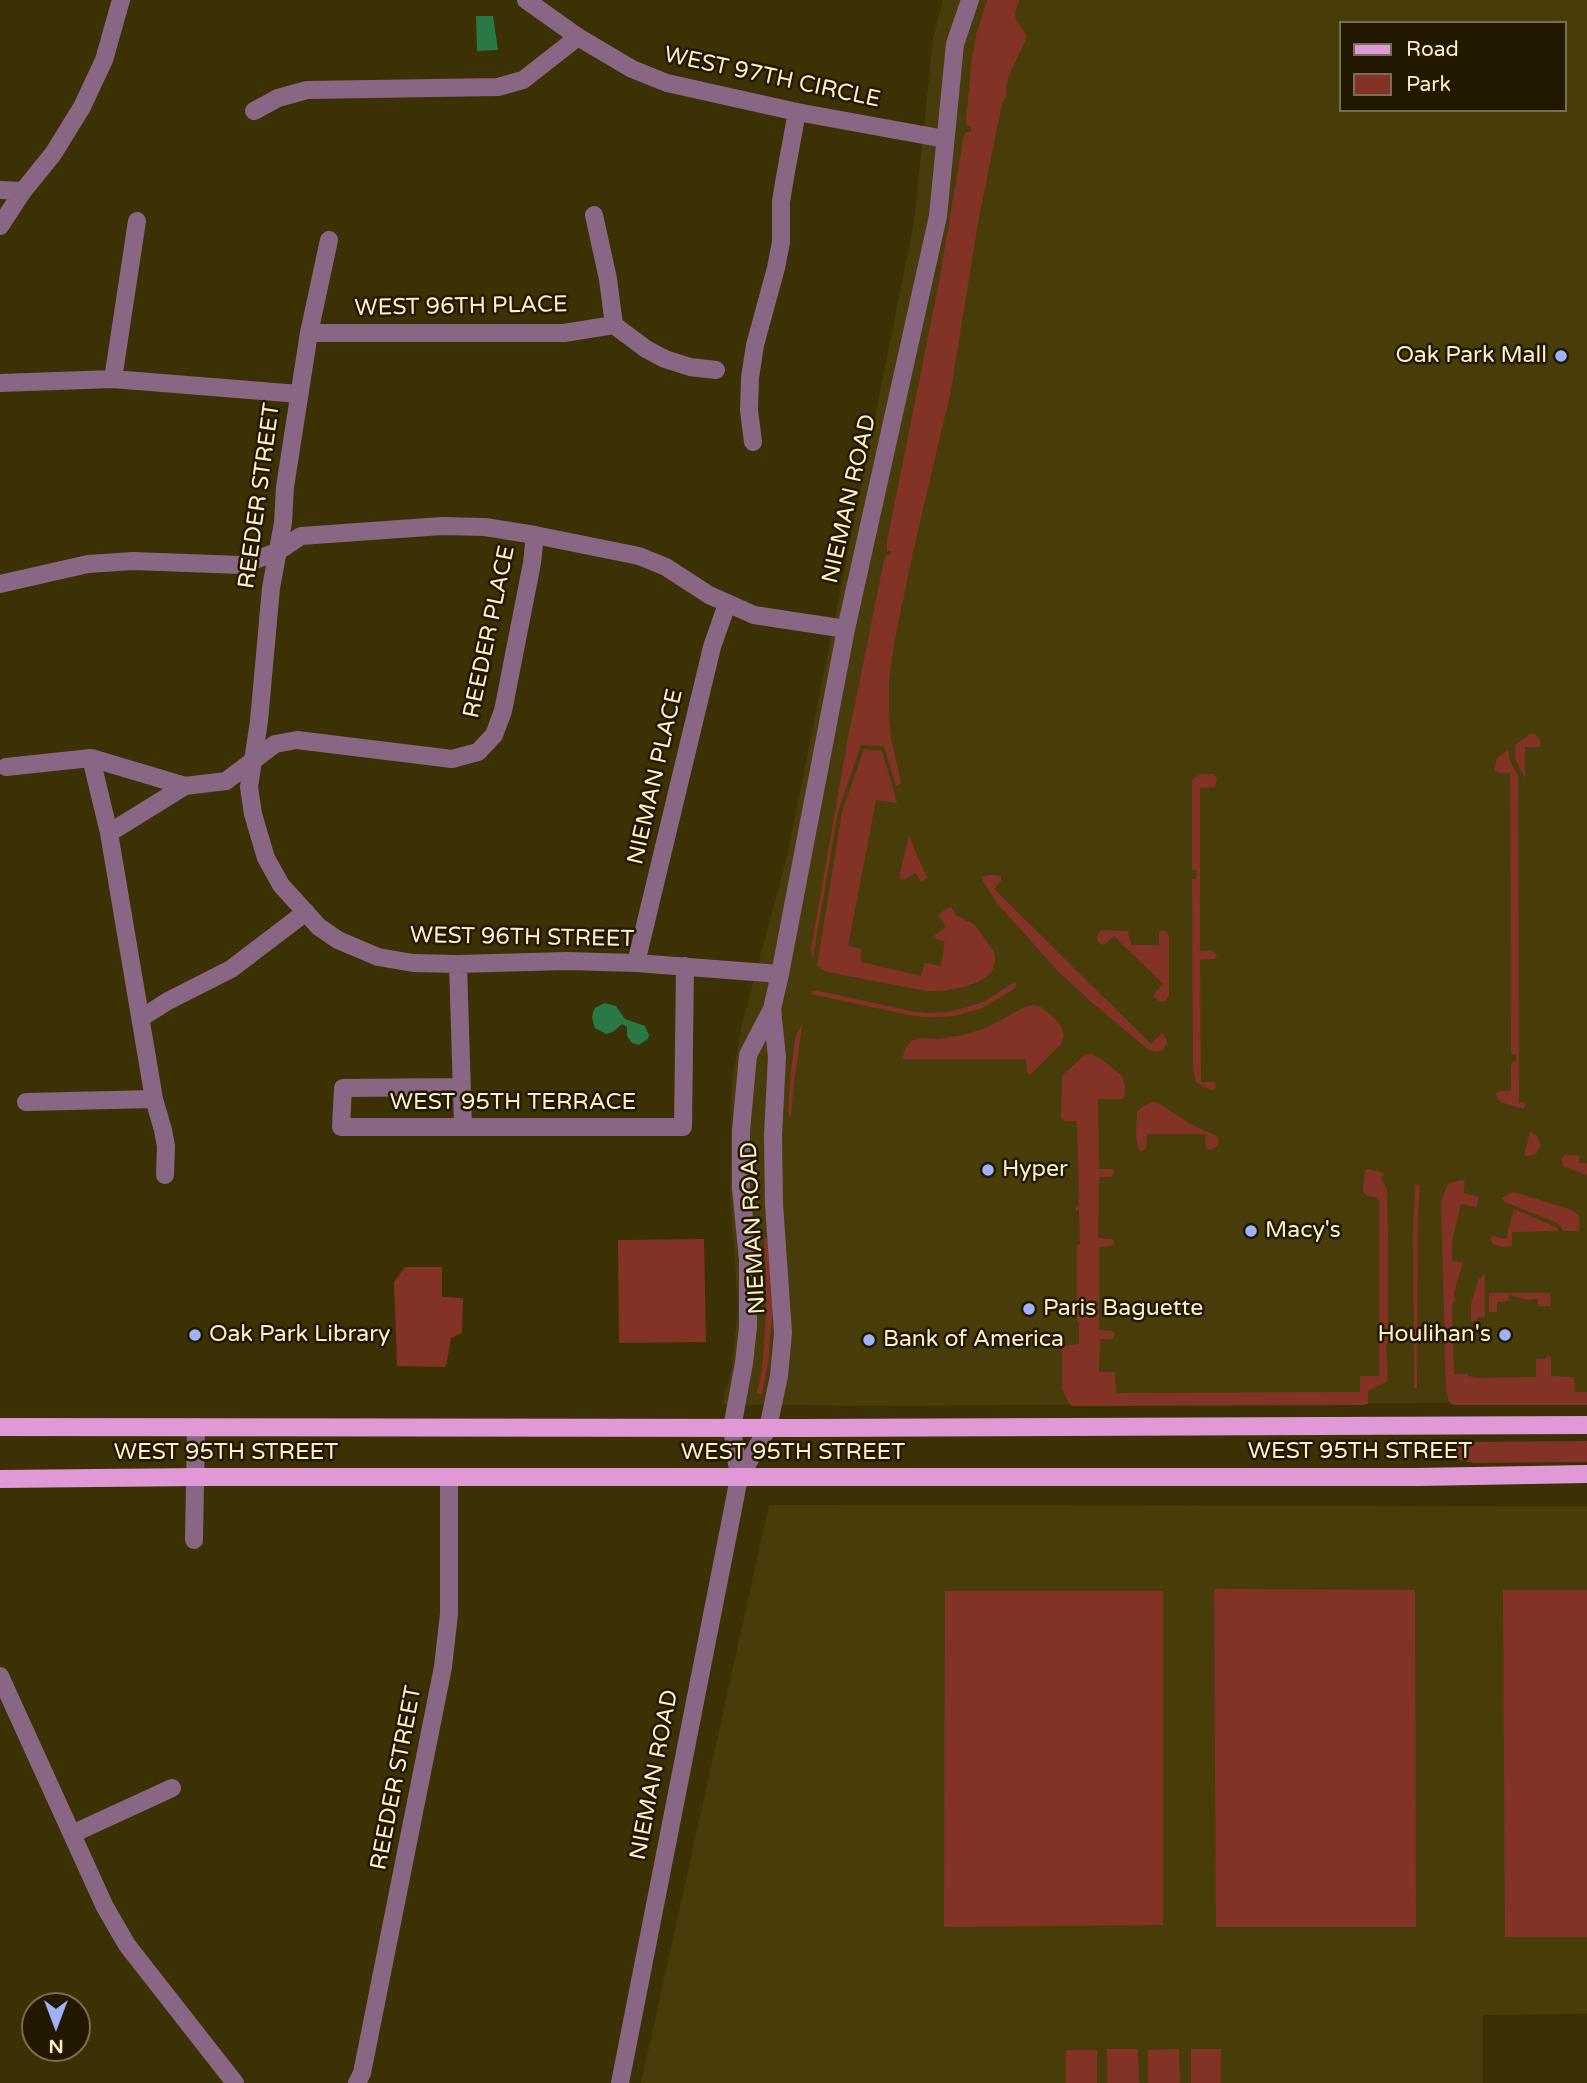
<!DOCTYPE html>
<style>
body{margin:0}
#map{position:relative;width:1587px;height:2083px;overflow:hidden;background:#3c3005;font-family:"Varela Round",sans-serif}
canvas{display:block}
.legend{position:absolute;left:1339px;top:21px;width:228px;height:91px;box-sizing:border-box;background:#221800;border:2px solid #796e51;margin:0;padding:9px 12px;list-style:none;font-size:21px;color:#fcf0cb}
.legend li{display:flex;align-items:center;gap:14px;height:35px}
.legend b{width:35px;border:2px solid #796e51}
.north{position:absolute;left:21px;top:1992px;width:70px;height:70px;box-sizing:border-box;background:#221800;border:2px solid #796e51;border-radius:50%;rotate:180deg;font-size:19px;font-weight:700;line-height:28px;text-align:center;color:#fcf0cb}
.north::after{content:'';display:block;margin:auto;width:24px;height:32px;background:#9fb3fd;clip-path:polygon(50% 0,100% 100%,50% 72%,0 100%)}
</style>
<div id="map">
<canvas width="1587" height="2083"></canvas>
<ul class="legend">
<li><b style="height:9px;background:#e198d6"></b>Road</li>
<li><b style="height:19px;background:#833325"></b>Park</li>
</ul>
<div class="north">N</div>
</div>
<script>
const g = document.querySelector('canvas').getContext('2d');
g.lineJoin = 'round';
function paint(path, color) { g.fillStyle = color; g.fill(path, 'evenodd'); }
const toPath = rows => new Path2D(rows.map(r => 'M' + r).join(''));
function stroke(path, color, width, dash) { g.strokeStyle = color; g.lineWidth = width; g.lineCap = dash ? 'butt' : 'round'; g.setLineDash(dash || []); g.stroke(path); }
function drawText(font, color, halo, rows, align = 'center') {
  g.font = font + ' "Varela Round",sans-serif'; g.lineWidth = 5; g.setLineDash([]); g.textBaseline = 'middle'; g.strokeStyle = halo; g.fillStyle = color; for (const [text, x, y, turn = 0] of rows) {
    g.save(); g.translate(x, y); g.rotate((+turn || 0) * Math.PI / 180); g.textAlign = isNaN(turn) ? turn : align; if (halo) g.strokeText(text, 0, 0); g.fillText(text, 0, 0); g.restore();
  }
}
const built = toPath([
 [943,0,1587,0,1587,1402,865,1406,722,1404,732,1368,738,1308,730,1193,732,1081,742,1024,788,853,904,272,914,222,933,39],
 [1340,23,1564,23,1564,110,1340,110],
 [769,1505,1587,1506,1587,2014,1483,2015,1483,2083,641,2083]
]);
const green = toPath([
 [987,0,1019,0,1015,13,1016,20,1026,34,1026,39,1010,73,1006,86,1006,98,1002,103,979,217,950,395,915,543,895,638,889,680,889,715,891,738,901,783,896,786,884,746,861,745,838,812,813,958,811,949,847,743,884,561,886,555,890,555,891,551,887,551,887,541,939,282,964,135,966,132,971,132,971,126,967,126,966,121,972,57,977,32],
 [1530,734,1535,734,1539,738,1541,744,1539,747,1525,747,1525,778,1515,759,1515,745],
 [864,749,882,751,897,803,876,800,848,946,861,949,861,962,921,976,924,963,941,966,945,941,938,940,934,936,946,927,938,914,951,907,956,915,975,925,994,952,995,960,993,969,988,976,977,982,965,987,942,991,926,991,827,972,817,966,842,812],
 [1508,750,1510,761,1518,776,1519,1103,1526,1103,1524,1109,1500,1102,1496,1095,1498,1091,1511,1091,1511,1066,1513,1062,1516,1061,1516,1054,1512,1054,1511,1050,1510,773,1498,773,1494,770,1497,758],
 [1201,774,1214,774,1217,778,1215,787,1200,788,1200,951,1214,951,1217,956,1214,959,1200,960,1201,1082,1215,1082,1216,1087,1212,1091,1196,1082,1193,1069,1192,879,1196,879,1197,870,1192,870,1192,782,1194,778],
 [909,835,920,863,928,878,921,882,916,873,903,880,899,878],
 [989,875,1001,876,1001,881,994,889,1151,1044,1162,1033,1164,1034,1167,1043,1163,1050,1156,1052,1149,1050,1089,1000,1058,971,996,902,983,881,982,877],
 [1101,930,1128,931,1131,945,1159,945,1159,933,1162,930,1167,932,1169,937,1169,995,1166,1001,1160,1002,1154,997,1155,993,1163,984,1114,936,1104,945,1099,943,1096,937],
 [1014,982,1017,984,1015,988,998,999,980,1009,953,1016,941,1017,924,1017,909,1015,811,994,813,991,819,991,911,1011,926,1013,949,1012,984,1002],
 [1032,1005,1041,1007,1054,1018,1061,1026,1064,1035,1061,1044,1030,1075,1027,1072,1026,1059,902,1059,905,1049,911,1041,921,1038,937,1039,964,1035,988,1027,1023,1008],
 [802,1025,794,1083,791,1118,788,1111,791,1070,796,1035],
 [1091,1054,1100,1058,1122,1076,1125,1085,1125,1096,1122,1099,1098,1099,1099,1169,1112,1169,1115,1172,1111,1177,1099,1177,1098,1238,1112,1239,1114,1241,1114,1244,1111,1246,1099,1247,1099,1330,1112,1331,1115,1334,1112,1339,1100,1339,1099,1372,1115,1372,1116,1393,1360,1392,1360,1376,1379,1376,1379,1201,1377,1197,1367,1196,1363,1191,1365,1171,1367,1169,1378,1171,1384,1174,1381,1178,1387,1190,1388,1241,1388,1340,1386,1345,1388,1381,1368,1391,1368,1404,1363,1405,1085,1406,1072,1406,1068,1402,1062,1388,1062,1348,1064,1346,1079,1344,1079,1323,1077,1320,1077,1245,1080,1244,1079,1210,1076,1210,1076,1207,1079,1206,1077,1121,1064,1121,1061,1118,1062,1076,1084,1055],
 [1153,1102,1158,1103,1192,1125,1217,1136,1219,1141,1217,1146,1210,1150,1206,1148,1205,1134,1147,1134,1146,1148,1142,1151,1139,1150,1136,1137,1137,1111,1145,1105],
 [1530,1132,1537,1136,1541,1145,1536,1154,1528,1156,1524,1155],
 [1565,1155,1580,1155,1579,1163,1587,1163,1587,1175,1563,1166,1561,1158],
 [1461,1180,1465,1181,1464,1193,1479,1197,1476,1207,1461,1204,1452,1242,1452,1261,1463,1262,1454,1293,1455,1301,1452,1304,1454,1374,1468,1374,1468,1376,1479,1378,1536,1377,1536,1359,1545,1359,1546,1356,1551,1356,1551,1376,1574,1377,1575,1392,1587,1392,1587,1405,1453,1405,1449,1401,1446,1391,1441,1202,1448,1184],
 [1415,1184,1420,1185,1418,1214,1417,1389,1414,1387,1414,1360,1413,1233],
 [1510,1193,1517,1193,1572,1210,1579,1216,1579,1231,1563,1231,1559,1224,1505,1202,1501,1198],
 [1514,1209,1556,1227,1559,1231,1512,1232,1512,1246,1502,1247,1493,1244,1490,1239,1492,1236,1506,1239],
 [768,1238,772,1295,772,1317,768,1363,762,1394,757,1393,762,1370,766,1318,766,1273,764,1239],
 [704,1239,706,1342,619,1343,618,1240],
 [405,1267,442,1267,442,1297,463,1298,462,1333,451,1338,446,1367,397,1366,394,1282],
 [1485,1273,1485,1317,1478,1317,1477,1321,1471,1321,1471,1303,1479,1279],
 [1489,1293,1550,1293,1551,1306,1538,1306,1538,1299,1526,1300,1509,1295,1508,1301,1497,1302,1497,1312,1489,1312],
 [1587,1441,1587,1462,1473,1463,1455,1459,1455,1443,1460,1442],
 [1214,1589,1415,1590,1416,1927,1216,1927],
 [1503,1590,1587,1590,1587,1937,1505,1937],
 [945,1591,1163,1591,1163,1925,944,1927],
 [1107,2049,1138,2049,1139,2083,1107,2083],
 [1179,2049,1180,2083,1148,2083,1148,2050],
 [1191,2049,1221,2049,1221,2083,1191,2083],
 [1066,2050,1097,2050,1097,2083,1066,2083]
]);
const water = toPath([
 [476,16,493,16,498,50,477,51],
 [604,1003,616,1006,625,1019,645,1026,649,1035,648,1039,639,1045,632,1043,627,1036,627,1027,622,1024,613,1032,606,1034,595,1028,592,1018,593,1012,595,1008]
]);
const minor = toPath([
 [526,0,578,37,632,69,667,83,797,112,945,139],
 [254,111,278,98,307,90,498,87,523,80,578,37],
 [0,190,23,191],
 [594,215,608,279,614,325],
 [0,226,23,191,53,154,82,107,104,60,121,0],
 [329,240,309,333,285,487,283,523,271,588,259,721,249,787,253,814,266,858,281,885,319,927,338,940,378,957,413,963,458,964,567,961,636,963,780,974],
 [614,325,646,349,665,359,690,367,716,370],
 [309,333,564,333,614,325],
 [113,379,137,221],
 [0,383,113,379,299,394],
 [753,442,749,410,750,378,755,345,776,268,781,242,781,202,785,177,797,112],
 [0,584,88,564,133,561,241,565,277,552,301,536,442,526,485,527,535,535,639,556,666,567,709,595,754,615,846,629],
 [6,767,91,758],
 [109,833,185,786],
 [636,963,712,647,727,604],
 [458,964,463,1126],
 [141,1018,168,1001,231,969,306,912],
 [462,1087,343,1088,341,1127,683,1127,685,966],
 [26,1102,154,1099],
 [165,1175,166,1146,163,1130,154,1099,109,833,91,758,185,786,226,781,275,744,297,740,452,759,478,752,494,735,503,711,532,563,535,535],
 [739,1478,732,1428,744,1363,748,1327,748,1260,741,1188,741,1131,748,1055,772,1009,780,974,846,629,938,216,955,44,970,0],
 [194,1540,196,1427],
 [0,1676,105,1907,127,1945,235,2083],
 [72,1834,172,1788],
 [357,2083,362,2073,443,1667,449,1614,449,1478],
 [620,2083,739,1478,768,1428,779,1376,783,1333,774,1204,773,1135,777,1057,772,1009]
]);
const major = toPath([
 [0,1427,801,1428,1587,1425],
 [0,1479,195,1477,1418,1477,1587,1474]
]);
const markers = [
 [1561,356,7,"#9fb3fd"],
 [988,1170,7,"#9fb3fd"],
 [1251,1231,7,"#9fb3fd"],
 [1029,1309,7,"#9fb3fd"],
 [195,1335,7,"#9fb3fd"],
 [1505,1335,7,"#9fb3fd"],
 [869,1340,7,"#9fb3fd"]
];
const streetNames = [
 ["WEST 97TH CIRCLE",772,78,12],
 ["WEST 96TH PLACE",461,307,-1],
 ["REEDER STREET",260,496,-82],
 ["NIEMAN ROAD",850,499,-77],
 ["REEDER PLACE",490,632,-78],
 ["NIEMAN PLACE",656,777,-77],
 ["WEST 96TH STREET",522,938,1],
 ["WEST 95TH TERRACE",513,1103],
 ["NIEMAN ROAD",754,1228,-93],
 ["WEST 95TH STREET",1360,1452],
 ["WEST 95TH STREET",226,1453],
 ["WEST 95TH STREET",793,1453],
 ["NIEMAN ROAD",655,1775,-79],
 ["REEDER STREET",397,1778,-79]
];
const poiNames = [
 ["Oak Park Mall",1547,356,"right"],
 ["Hyper",1002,1170],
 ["Macy's",1265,1231],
 ["Paris Baguette",1043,1309],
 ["Oak Park Library",209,1335],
 ["Houlihan's",1491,1335,"right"],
 ["Bank of America",883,1340]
];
paint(built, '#493c0b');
paint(green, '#833325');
paint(water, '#297845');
stroke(minor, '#896684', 18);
stroke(major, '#e198d6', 18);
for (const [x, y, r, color] of markers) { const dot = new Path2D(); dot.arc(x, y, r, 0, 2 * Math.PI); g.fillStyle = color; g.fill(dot); stroke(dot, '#221800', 2.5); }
drawText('23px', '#fcf0cb', '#221800', streetNames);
drawText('23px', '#fcf0cb', '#221800', poiNames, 'left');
</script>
